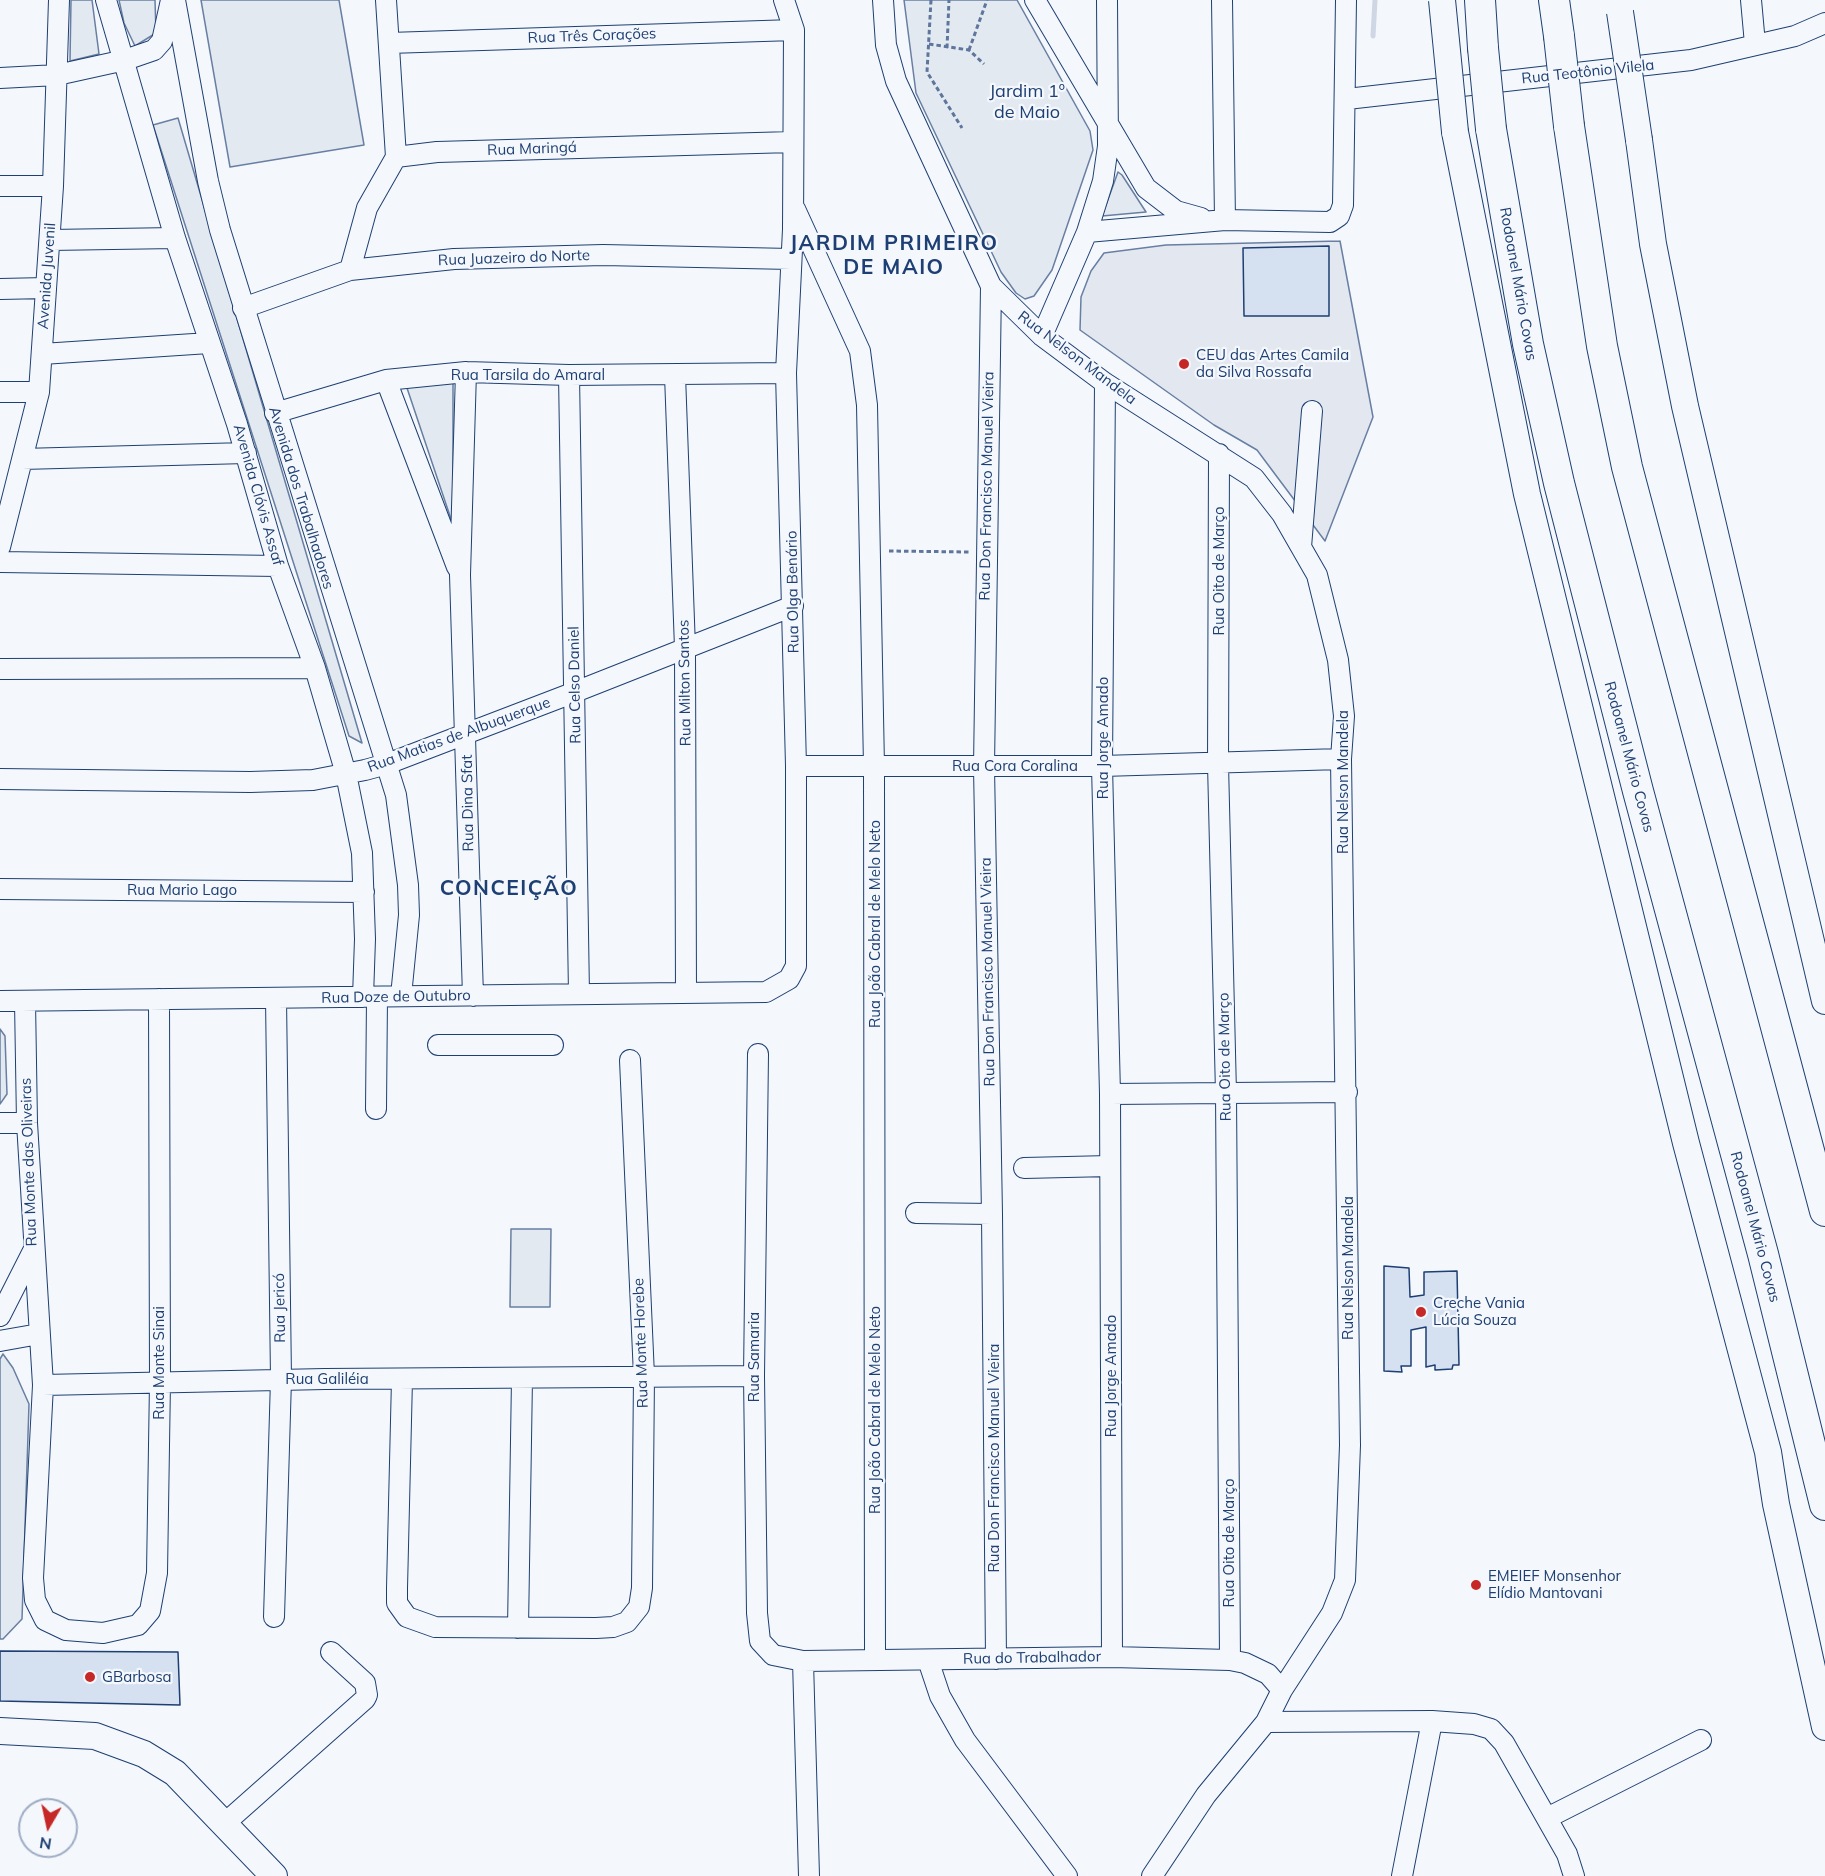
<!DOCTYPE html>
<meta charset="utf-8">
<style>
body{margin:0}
#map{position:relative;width:1825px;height:1876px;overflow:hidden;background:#f4f7fb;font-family:Mulish,sans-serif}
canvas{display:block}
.north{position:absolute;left:18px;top:1798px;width:60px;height:60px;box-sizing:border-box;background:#f4f7fb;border:2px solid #9eadc5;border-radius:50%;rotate:189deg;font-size:16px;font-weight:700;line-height:24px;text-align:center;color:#1d3f73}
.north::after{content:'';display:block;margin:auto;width:21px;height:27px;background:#c62828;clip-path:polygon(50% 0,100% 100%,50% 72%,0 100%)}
</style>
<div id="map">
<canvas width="1825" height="1876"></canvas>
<div class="north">N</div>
</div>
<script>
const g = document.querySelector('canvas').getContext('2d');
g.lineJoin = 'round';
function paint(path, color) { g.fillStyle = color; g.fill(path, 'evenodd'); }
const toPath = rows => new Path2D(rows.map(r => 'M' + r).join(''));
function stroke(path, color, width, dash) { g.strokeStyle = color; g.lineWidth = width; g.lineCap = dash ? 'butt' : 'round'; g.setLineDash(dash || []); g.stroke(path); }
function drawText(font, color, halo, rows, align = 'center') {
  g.font = font + ' Mulish,sans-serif'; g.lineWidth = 4.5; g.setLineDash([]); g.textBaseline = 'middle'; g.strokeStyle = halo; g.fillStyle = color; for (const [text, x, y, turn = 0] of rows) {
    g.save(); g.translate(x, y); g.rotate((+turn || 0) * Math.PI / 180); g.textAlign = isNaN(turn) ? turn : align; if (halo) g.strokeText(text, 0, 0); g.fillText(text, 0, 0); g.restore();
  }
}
const green = toPath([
 [71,0,92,0,99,54,70,61,71,0],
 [119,0,155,0,156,33,135,46,124,23,119,0],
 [201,0,339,0,364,145,230,167,201,0],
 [904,0,1017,0,1090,131,1093,150,1052,270,1034,296,1025,299,1016,293,1001,272,916,93,904,0],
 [178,118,362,743,349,736,153,125,178,118],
 [1118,172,1122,175,1146,212,1102,216,1118,172],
 [453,379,453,525,406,385,453,379],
 [0,1029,5,1036,7,1094,0,1104,0,1029],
 [511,1229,551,1229,550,1307,510,1307,511,1229],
 [3,1354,13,1368,29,1404,22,1619,3,1639,0,1639,0,1359,3,1354]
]);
const parking = toPath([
 [1340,241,1373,417,1325,541,1257,450,1214,425,1080,330,1081,297,1091,271,1104,253,1166,245,1340,241]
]);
const stream = toPath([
 [1373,36,1375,0]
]);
const building = toPath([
 [1329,246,1329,316,1244,316,1243,248,1329,246],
 [1384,1266,1409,1268,1410,1297,1424,1295,1424,1272,1457,1271,1459,1365,1453,1365,1452,1369,1435,1370,1435,1365,1426,1367,1426,1327,1411,1330,1411,1366,1401,1366,1402,1372,1384,1371,1384,1266],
 [0,1651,178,1652,180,1705,0,1701,0,1651]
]);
const path = toPath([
 [931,0,927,72,962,128],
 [929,44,969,50,984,64],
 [947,48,949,0],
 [969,50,987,0],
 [889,551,969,552]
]);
const minor = toPath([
 [106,0,175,238,237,424,278,566,315,668,346,774,362,853,365,939,363,997],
 [175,0,208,181,220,230,396,795,408,885,409,915,401,996],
 [386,0,396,157],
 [883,0,886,45,896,81,991,286,1042,336,1105,383,1254,478,1282,514,1317,575,1338,660,1344,716,1341,759,1350,1445,1345,1580,1332,1613,1282,1690,1266,1722],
 [1035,0,1146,188,1176,211,1201,218],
 [1222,0,1225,220],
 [1751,0,1755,44],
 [389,43,794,30],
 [0,78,57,75,125,60,154,50,162,41,171,0],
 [1347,99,1691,60,1795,36,1825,23],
 [0,186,53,186],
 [795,209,860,351,867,405,874,766,875,1659],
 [1087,232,1225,220,1330,222,1339,216,1343,205,1346,0],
 [50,240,175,238],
 [350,270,367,208,396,157,437,152,792,142],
 [991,286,984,767,992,1214,996,1659],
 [0,289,46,288],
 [243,308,350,270,454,259,603,255,791,259],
 [1042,336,1087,232,1103,181,1108,146,1107,0],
 [42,354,209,343],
 [466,372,460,575,473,996],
 [569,375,579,994],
 [675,375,685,648,686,993],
 [386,380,457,567],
 [1105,383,1102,766,1110,1094,1112,1657],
 [0,392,39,392],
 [275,413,386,380,466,372,569,375,786,373],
 [1219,454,1218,764,1226,1093,1230,1660],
 [22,459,246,453],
 [0,547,39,392,53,186,59,0],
 [1301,547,1312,411],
 [0,562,278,566],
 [0,669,315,668],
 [796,766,1102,766,1341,759],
 [0,779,250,782,313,780,365,770,387,764,575,692,793,606],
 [0,889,364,892],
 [0,1001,766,992,789,979,796,966,796,766,786,373,793,229,794,30,784,0],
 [25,1001,27,1123,43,1385,33,1578,35,1600,45,1620,66,1630,103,1633,138,1625,150,1611,157,1573,160,1382,159,999],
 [438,1045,553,1045],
 [758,1054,754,1376,757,1613,760,1641,773,1655,803,1661,1112,1657,1230,1660,1245,1663,1268,1674,1282,1690],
 [1110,1094,1347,1092],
 [376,1109,377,997],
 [0,1123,27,1123],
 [1024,1168,1110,1166],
 [916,1213,992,1214],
 [0,1316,33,1251],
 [0,1341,39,1334],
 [402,1379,397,1588,397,1603,407,1617,435,1627,596,1628,613,1627,627,1622,639,1607,642,1588,644,1376,630,1060],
 [43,1385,325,1379,754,1376],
 [274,1617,281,1379,276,998],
 [518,1628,522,1378],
 [928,1660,940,1696,965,1740,1067,1876],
 [803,1661,809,1876],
 [1547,1818,1701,1740],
 [224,1824,365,1699,367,1695,365,1683,331,1652],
 [1152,1876,1206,1795,1266,1722,1432,1721,1474,1724,1491,1729,1504,1743,1567,1854,1574,1876],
 [1402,1876,1432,1721]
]);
const major = toPath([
 [1455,132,1527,494,1686,1143,1768,1452,1776,1504,1825,1727],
 [1639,140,1653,244,1685,406,1825,1001],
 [0,1731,95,1736,144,1754,175,1773,274,1876]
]);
const highway = toPath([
 [1480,0,1483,48],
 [1554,0,1559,36],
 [1569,126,1602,346,1627,467,1825,1211],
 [1491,129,1528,344,1559,483,1638,791,1763,1254,1825,1505]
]);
const majorBridge = toPath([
 [1442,0,1455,132],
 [1620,12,1639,140]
]);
const highwayBridge = toPath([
 [1559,36,1569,126],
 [1483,48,1491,129]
]);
const markers = [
 [1184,364,6,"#c62828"],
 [1421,1312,6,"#c62828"],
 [1476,1585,6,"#c62828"],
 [90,1677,6,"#c62828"]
];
const streetNames = [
 ["Rua Três Corações",592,36,-2],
 ["Rua Teotônio Vilela",1588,72,-6],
 ["Rua Maringá",532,149,-2],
 ["Rua Juazeiro do Norte",514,258,-2],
 ["Avenida Juvenil",47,276,-86],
 ["Rodoanel Mário Covas",1518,284,80],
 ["Rua Nelson Mandela",1077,358,37],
 ["Rua Tarsila do Amaral",528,375],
 ["Rua Don Francisco Manuel Vieira",987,486,-89],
 ["Avenida Clóvis Assaf",258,495,74],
 ["Avenida dos Trabalhadores",301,498,73],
 ["Rua Oito de Março",1219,571,-90],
 ["Rua Olga Benário",793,592,-91],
 ["Rua Milton Santos",685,683,-91],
 ["Rua Celso Daniel",575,685,-91],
 ["Rua Matias de Albuquerque",459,735,-20],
 ["Rua Jorge Amado",1103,738,-90],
 ["Rodoanel Mário Covas",1629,757,75],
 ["Rua Cora Coralina",1015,766],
 ["Rua Nelson Mandela",1343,782,-90],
 ["Rua Dina Sfat",468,803,-91],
 ["Rua Mario Lago",182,890],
 ["Rua João Cabral de Melo Neto",875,924,-90],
 ["Rua Don Francisco Manuel Vieira",988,972,-91],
 ["Rua Doze de Outubro",396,997,-1],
 ["Rua Oito de Março",1225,1057,-91],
 ["Rua Monte das Oliveiras",29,1162,-92],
 ["Rodoanel Mário Covas",1755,1227,75],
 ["Rua Nelson Mandela",1348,1268,-90],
 ["Rua Jericó",280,1308,-91],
 ["Rua Monte Horebe",641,1343,-92],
 ["Rua Samaria",754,1357,-90],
 ["Rua Monte Sinai",159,1363,-90],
 ["Rua Jorge Amado",1111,1376,-90],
 ["Rua Galiléia",327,1379],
 ["Rua João Cabral de Melo Neto",875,1410,-90],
 ["Rua Don Francisco Manuel Vieira",994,1458,-90],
 ["Rua Oito de Março",1229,1543,-90],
 ["Rua do Trabalhador",1032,1658,-1]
];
const poiNames = [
 ["CEU das Artes Camila",1196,355],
 ["da Silva Rossafa",1196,372],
 ["Creche Vania",1433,1303],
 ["Lúcia Souza",1433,1320],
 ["EMEIEF Monsenhor",1488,1576],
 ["Elídio Mantovani",1488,1593],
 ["GBarbosa",102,1677]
];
const quarterNames = [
 ["Jardim 1º",1027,92],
 ["de Maio",1027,113]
];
const districtNames = [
 ["JARDIM PRIMEIRO",894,244],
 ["DE MAIO",894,268],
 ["CONCEIÇÃO",509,889]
];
paint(green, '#e3e9f0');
stroke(green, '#687fa3', 1.5);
paint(parking, '#e3e8f0');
stroke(parking, '#687fa3', 1.5);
stroke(stream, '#cfd7e4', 5);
paint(building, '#d5e0f0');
stroke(building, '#1d3f73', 1.5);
stroke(minor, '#1d3f73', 22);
stroke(major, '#1d3f73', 28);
stroke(highway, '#1d3f73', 32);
stroke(path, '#5e769c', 3, [4.5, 3]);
stroke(minor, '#f4f7fb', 20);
stroke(major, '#f4f7fb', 26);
stroke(highway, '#f4f7fb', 30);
stroke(majorBridge, '#1d3f73', 28, []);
stroke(highwayBridge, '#1d3f73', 32, []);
stroke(majorBridge, '#f4f7fb', 26);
stroke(highwayBridge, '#f4f7fb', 30);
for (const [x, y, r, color] of markers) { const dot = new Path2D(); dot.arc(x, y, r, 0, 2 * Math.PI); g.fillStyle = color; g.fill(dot); stroke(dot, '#f4f7fb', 2); }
drawText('15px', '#1d3f73', '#f4f7fb', streetNames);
drawText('15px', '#1d3f73', '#f4f7fb', poiNames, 'left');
drawText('18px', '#1d3f73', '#f4f7fb', quarterNames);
g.letterSpacing = '1.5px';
drawText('bold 21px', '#1d3f73', '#f4f7fb', districtNames);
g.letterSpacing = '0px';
</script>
